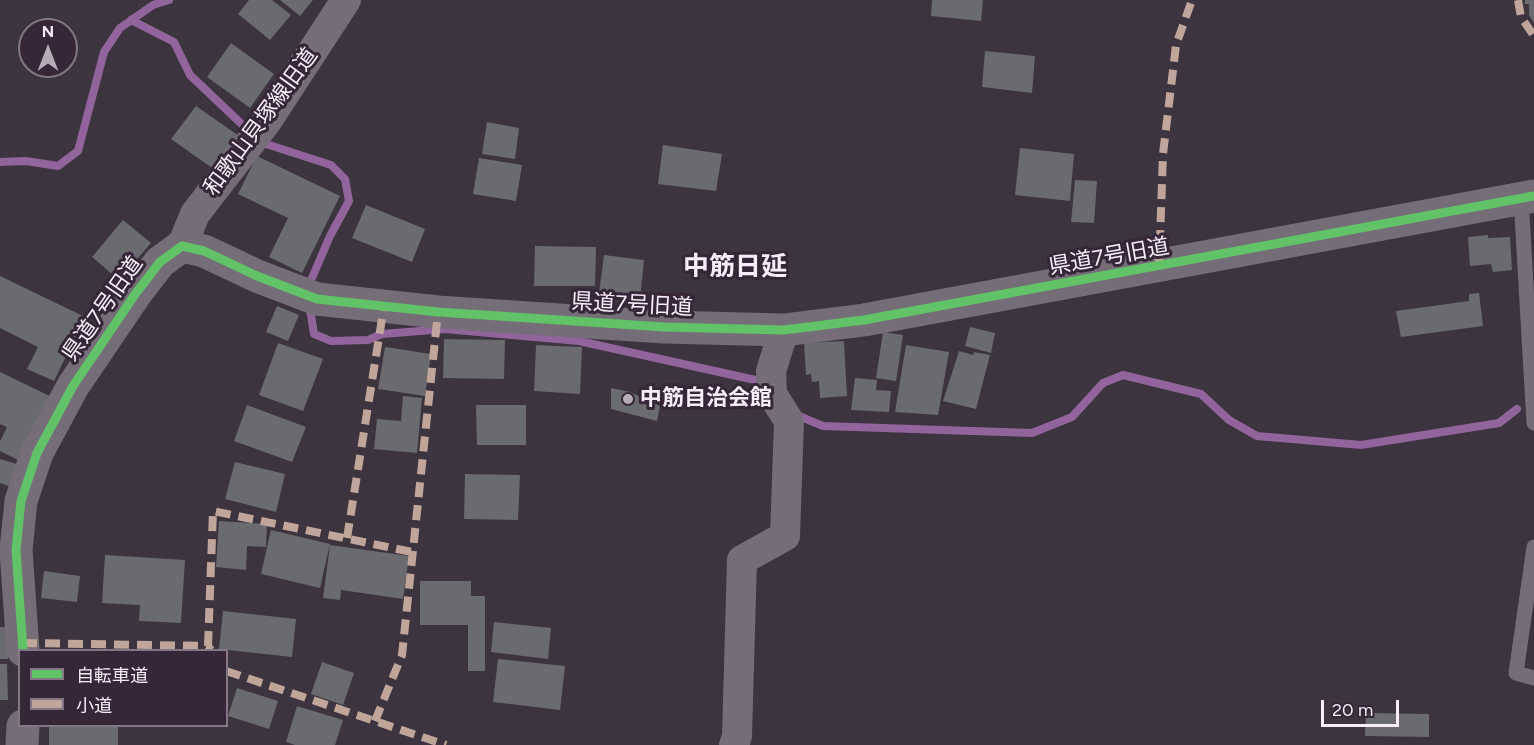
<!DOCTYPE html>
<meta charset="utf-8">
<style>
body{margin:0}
#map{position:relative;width:1534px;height:745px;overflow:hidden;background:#3c343e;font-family:Figtree,"Noto Sans JP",sans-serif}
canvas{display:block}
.legend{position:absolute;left:18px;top:649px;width:210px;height:78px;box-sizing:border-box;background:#352638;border:2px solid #837685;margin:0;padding:8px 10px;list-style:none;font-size:18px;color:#f7edf9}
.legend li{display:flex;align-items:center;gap:12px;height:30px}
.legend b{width:30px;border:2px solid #837685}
.north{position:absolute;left:18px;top:18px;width:60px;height:60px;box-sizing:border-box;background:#352638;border:2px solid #837685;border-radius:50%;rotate:0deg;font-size:16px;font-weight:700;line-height:24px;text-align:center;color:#f7edf9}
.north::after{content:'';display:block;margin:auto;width:21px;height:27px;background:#b6acb8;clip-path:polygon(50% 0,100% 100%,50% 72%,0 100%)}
.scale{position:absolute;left:1321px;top:700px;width:78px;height:27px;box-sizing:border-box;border:3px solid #f7edf9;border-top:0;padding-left:8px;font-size:18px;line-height:21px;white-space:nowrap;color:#f7edf9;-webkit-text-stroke:4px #352638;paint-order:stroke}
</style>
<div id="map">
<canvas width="1534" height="745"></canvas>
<ul class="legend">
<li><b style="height:8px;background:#61c268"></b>自転車道</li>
<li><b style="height:8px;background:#c0a59a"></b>小道</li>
</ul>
<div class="north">N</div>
<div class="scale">20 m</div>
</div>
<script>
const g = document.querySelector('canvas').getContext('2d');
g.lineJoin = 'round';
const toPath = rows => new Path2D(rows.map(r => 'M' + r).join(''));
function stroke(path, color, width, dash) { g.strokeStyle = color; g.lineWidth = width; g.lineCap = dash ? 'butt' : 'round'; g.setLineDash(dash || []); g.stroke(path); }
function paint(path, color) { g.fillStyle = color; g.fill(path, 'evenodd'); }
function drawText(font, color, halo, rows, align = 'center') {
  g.font = font + ' Figtree,"Noto Sans JP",sans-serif'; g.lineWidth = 6; g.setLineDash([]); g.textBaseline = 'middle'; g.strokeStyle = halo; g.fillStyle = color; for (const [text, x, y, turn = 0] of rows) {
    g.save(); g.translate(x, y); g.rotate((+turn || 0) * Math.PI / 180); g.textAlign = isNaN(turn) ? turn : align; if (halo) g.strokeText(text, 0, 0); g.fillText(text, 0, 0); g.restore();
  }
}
const stream = toPath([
 [131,20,174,42,190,75,251,133],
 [260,142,331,165,345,179,349,201,330,236,312,278],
 [0,162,26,161,58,166,78,151,104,52,120,28,153,5,169,0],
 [310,309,314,334,331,341,368,340,382,334,445,329,579,341,760,381],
 [794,414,823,426,1032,433,1072,417,1103,383,1123,375,1201,394,1229,420,1257,436,1361,445,1499,423,1517,409]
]);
const building = toPath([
 [249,0,272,0,291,15,270,40,238,14],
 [280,0,313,0,300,16],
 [932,0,983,0,981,21,931,16],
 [1525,0,1534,0,1534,23,1529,15,1529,4,1525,4],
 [231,43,274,74,250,108,207,77],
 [985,51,1035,56,1032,93,982,87],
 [196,106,239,136,215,170,171,139],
 [487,122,519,128,515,159,482,154],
 [663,145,722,154,716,191,658,184],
 [1020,148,1074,154,1070,201,1015,195],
 [257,156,340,196,302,273,269,257,288,218,238,194],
 [479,158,522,165,516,201,473,194],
 [1075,180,1097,181,1094,223,1071,222],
 [366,205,425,229,412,262,352,238],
 [123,220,151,243,119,280,92,257],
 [1488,235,1488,238,1510,237,1512,270,1493,272,1491,264,1470,266,1468,237],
 [535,246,596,247,595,286,534,286],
 [604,255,644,260,640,299,599,293],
 [0,276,85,317,54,381,27,369,38,347,0,328],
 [1479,293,1483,326,1401,337,1396,311,1469,301,1469,294],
 [277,306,299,315,288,341,266,332],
 [970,327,995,333,991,353,965,346],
 [883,332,903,335,896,381,876,378],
 [444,339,505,340,504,379,443,378],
 [844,341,847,396,820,398,819,381,812,382,811,374,806,375,804,343],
 [278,343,323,359,303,411,259,395],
 [536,345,582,347,580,394,534,391],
 [906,345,949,352,938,415,895,412],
 [385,347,431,354,425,396,378,389],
 [959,351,973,355,974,352,990,355,976,409,943,401],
 [0,372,54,398,22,462,0,451,0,441,7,427,0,424],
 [855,378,877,380,876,390,891,391,889,412,851,410],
 [611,388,630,392,660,406,657,421,611,409],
 [403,396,422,398,417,453,374,449,377,419,401,421],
 [247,405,306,427,292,462,234,441],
 [476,405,526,405,526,445,477,445],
 [0,459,17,464,9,486,0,483],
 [235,462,285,474,276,512,225,499],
 [465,474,520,475,518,520,464,519],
 [219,521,267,524,266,547,247,546,246,570,216,567],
 [271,530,330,544,320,588,261,574],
 [330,545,409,556,403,599,341,590,340,600,323,598],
 [105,555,185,560,181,623,139,621,140,605,102,603],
 [44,571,80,576,77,602,41,598],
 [420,581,471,581,471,596,485,596,485,671,468,671,468,625,420,625],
 [223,611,296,619,292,657,219,649],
 [494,622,551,628,548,659,491,652],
 [0,627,8,627,8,659,0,659],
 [498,659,565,666,560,710,493,702],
 [322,662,354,673,343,705,311,694],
 [0,664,7,664,8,700,0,700],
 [237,688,278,701,269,729,228,716],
 [297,706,343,720,335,745,295,745,286,742],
 [1366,713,1429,714,1429,737,1365,736],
 [49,726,118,726,118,745,49,745]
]);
const service = toPath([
 [1521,198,1534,423],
 [1534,547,1516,673,1534,678]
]);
const minor = toPath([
 [182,246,195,214,267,121,346,0],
 [734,745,737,736,742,560,785,536,789,421,772,394,771,371,784,330]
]);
const tertiary = toPath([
 [23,650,16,550,21,501,37,453,73,386,136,293,160,262,182,246,204,251,257,276,317,299,438,312,664,327,784,330,864,320,1534,196],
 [22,745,23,726]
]);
const quiet = toPath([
 [1518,0,1521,17,1534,36],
 [1159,268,1163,154,1176,45,1192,0],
 [347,538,384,306],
 [22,643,208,646,211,650],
 [208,646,213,511,412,552],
 [226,671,446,745],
 [375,721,402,655,438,312]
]);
const cycleway = toPath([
 [23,650,16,550,21,501,37,453,73,386,136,293,160,262,182,246,204,251,257,276,317,299,438,312,664,327,784,330,864,320,1534,196]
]);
const markers = [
 [628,399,6,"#b6acb8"]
];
const streetNames = [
 ["和歌山貝塚線旧道",261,122,-54],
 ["県道7号旧道",1109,257,-10],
 ["県道7号旧道",632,305,3],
 ["県道7号旧道",103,309,-55]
];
const poiNames = [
 ["中筋自治会館",640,399]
];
const quarterNames = [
 ["中筋日延",735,267]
];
stroke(stream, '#92649c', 8);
paint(building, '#696b6e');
stroke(service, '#756d77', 15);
stroke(minor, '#756d77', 30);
stroke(tertiary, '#756d77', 33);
stroke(quiet, '#c0a59a', 8, [15, 8]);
stroke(cycleway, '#61c268', 9);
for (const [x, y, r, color] of markers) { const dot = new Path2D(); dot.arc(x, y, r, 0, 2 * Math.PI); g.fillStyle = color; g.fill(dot); stroke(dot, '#352638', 2); }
drawText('22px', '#f7edf9', '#352638', streetNames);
drawText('bold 22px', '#f7edf9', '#352638', poiNames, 'left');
drawText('bold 26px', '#f7edf9', '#352638', quarterNames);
</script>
